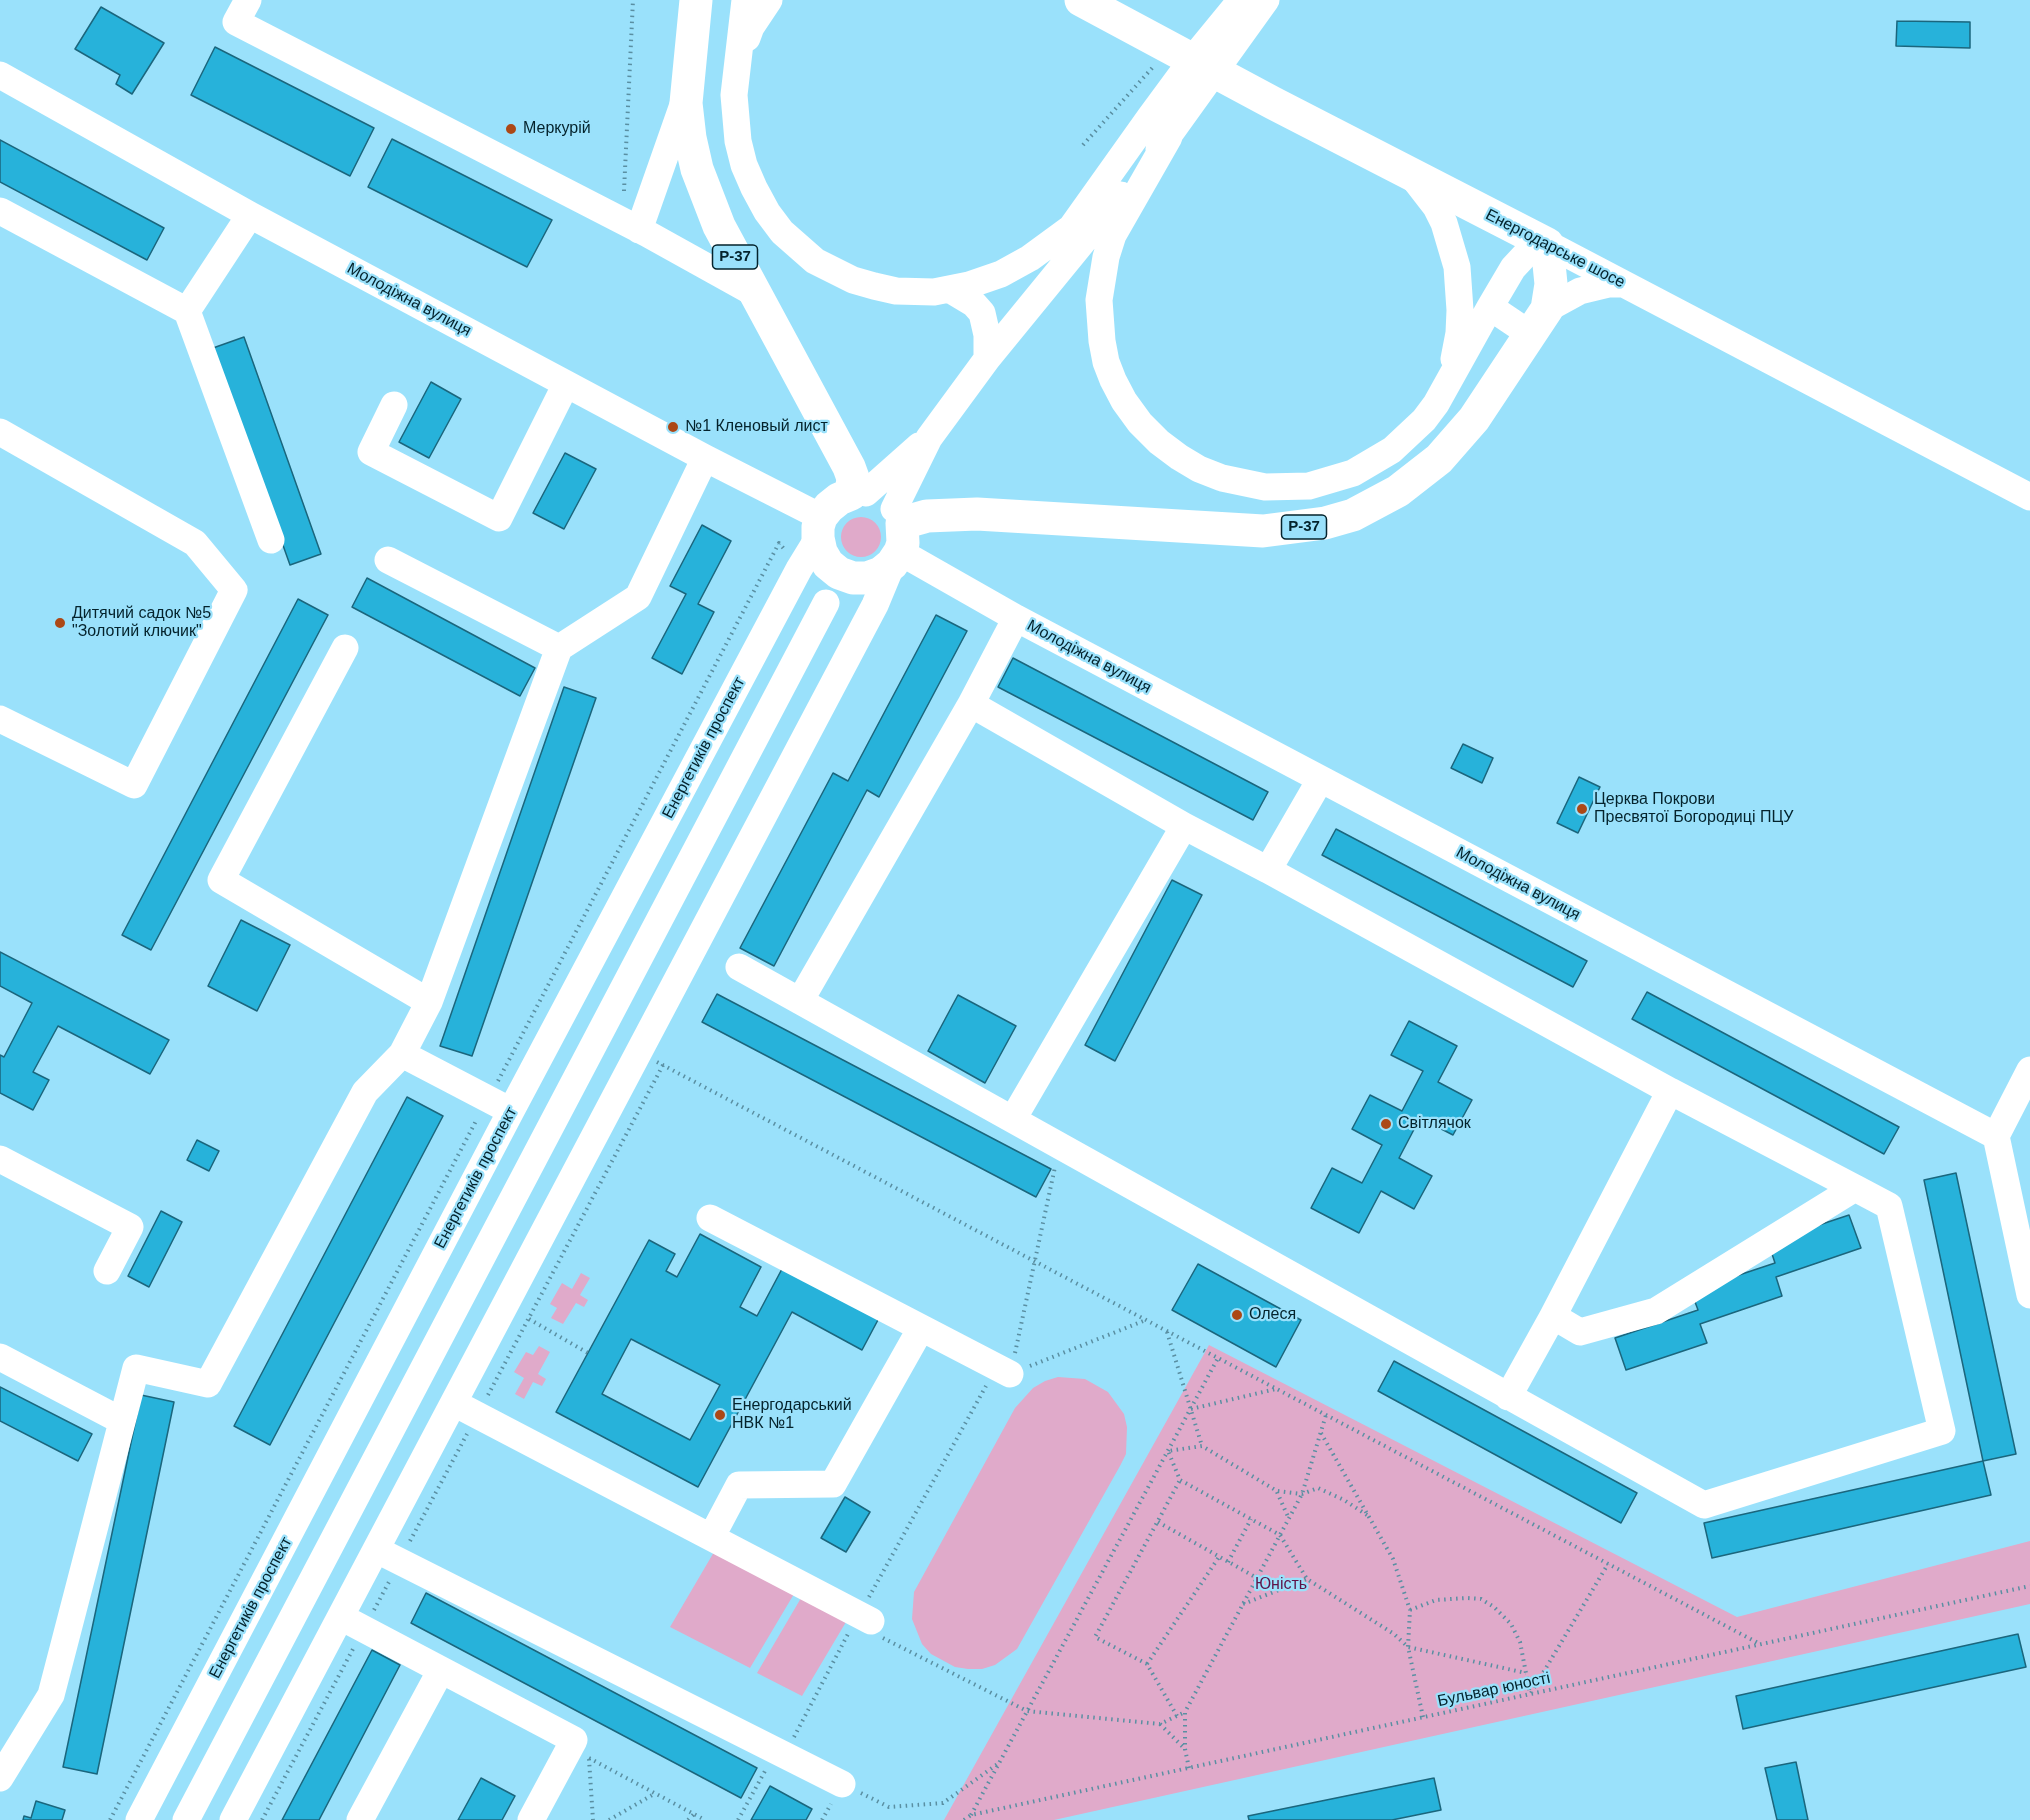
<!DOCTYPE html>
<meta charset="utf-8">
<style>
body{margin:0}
canvas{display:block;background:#9ae1fb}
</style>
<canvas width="2030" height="1820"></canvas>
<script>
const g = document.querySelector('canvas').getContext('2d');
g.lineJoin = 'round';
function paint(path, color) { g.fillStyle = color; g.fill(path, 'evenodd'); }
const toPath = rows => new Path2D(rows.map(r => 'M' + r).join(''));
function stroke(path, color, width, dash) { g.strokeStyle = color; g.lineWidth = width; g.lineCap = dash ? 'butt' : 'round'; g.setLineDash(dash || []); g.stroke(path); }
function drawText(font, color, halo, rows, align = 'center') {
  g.font = font + ' Arial,sans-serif'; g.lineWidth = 4.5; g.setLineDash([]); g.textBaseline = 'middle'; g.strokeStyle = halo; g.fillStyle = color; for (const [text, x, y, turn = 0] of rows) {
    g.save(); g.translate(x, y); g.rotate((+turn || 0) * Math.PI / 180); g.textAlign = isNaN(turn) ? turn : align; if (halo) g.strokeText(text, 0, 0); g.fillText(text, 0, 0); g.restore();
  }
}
const green = toPath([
 '841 537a20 20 0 1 1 40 0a20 20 0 1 1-40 0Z',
 [581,1273,590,1278,580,1295,588,1300,584,1307,576,1303,563,1324,551,1318,557,1308,550,1304,562,1283,572,1289],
 [1209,1345,1737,1617,2030,1541,2030,1604,1054,1820,944,1820],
 [539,1346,550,1352,538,1374,546,1379,542,1386,533,1382,524,1399,515,1394,524,1378,514,1372,526,1352,533,1355],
 [1058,1377,1085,1379,1108,1392,1124,1414,1127,1427,1126,1454,1120,1466,1017,1649,995,1665,982,1669,968,1669,955,1667,931,1654,922,1644,912,1619,914,1592,1015,1408,1033,1388,1045,1381],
 [714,1552,794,1594,750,1668,670,1627],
 [801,1598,846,1622,802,1696,757,1673]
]);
const building = toPath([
 [101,7,164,43,132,94,116,84,120,75,75,49,101,7],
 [1897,21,1970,22,1970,48,1896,46,1897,21],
 [215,47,374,128,350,176,191,95,215,47],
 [392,139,552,220,527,267,368,187,392,139],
 [0,140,164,228,147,260,0,182,0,140],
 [244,337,321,554,290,565,213,348,244,337],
 [431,382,461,399,429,458,399,442,431,382],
 [565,453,596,469,564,529,533,513,565,453],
 [702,525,731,541,698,604,714,612,682,674,652,658,686,594,670,586,702,525],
 [367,578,535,668,520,696,352,607,367,578],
 [298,599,328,615,151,950,122,935,298,599],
 [936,615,967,631,879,797,867,790,774,966,740,948,833,773,848,781,936,615],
 [1013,658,1268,792,1253,820,998,687,1013,658],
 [564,687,596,698,472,1056,440,1046,564,687],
 [1463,744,1493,758,1482,783,1451,768,1463,744],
 [1579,777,1600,787,1578,833,1557,823,1579,777],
 [1336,829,1587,961,1573,987,1322,855,1336,829],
 [1172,880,1202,895,1115,1061,1085,1045,1172,880],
 [241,920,290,945,257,1011,208,986,241,920],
 [0,952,169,1040,150,1074,58,1026,33,1072,49,1080,33,1110,0,1093,0,1055,4,1057,32,1003,0,986,0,952],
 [1647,992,1899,1127,1884,1154,1632,1019,1647,992],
 [717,994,1051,1169,1036,1197,702,1022,717,994],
 [958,995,1016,1026,985,1083,928,1051,958,995],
 [1409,1021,1457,1046,1438,1082,1472,1100,1453,1135,1420,1118,1399,1158,1432,1176,1414,1209,1381,1191,1359,1233,1311,1208,1332,1168,1362,1183,1382,1145,1352,1129,1370,1095,1402,1111,1423,1071,1391,1055,1409,1021],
 [407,1097,443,1116,270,1445,234,1426,407,1097],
 [197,1140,219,1151,209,1171,187,1160,197,1140],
 [1956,1173,2016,1454,1983,1461,1924,1180,1956,1173],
 [161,1211,182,1222,149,1287,128,1276,161,1211],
 [1849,1215,1861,1248,1776,1277,1782,1296,1700,1324,1707,1343,1626,1370,1615,1338,1698,1310,1691,1291,1775,1263,1768,1242,1849,1215],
 [700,1234,761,1267,740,1307,757,1316,783,1267,879,1318,862,1350,792,1312,698,1487,556,1412,649,1240,675,1254,666,1271,677,1277,700,1234],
 [631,1339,720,1385,690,1440,602,1394,631,1339],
 [1198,1264,1301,1320,1276,1367,1172,1310,1198,1264],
 [1394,1361,1637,1493,1621,1523,1378,1391,1394,1361],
 [0,1387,92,1434,78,1461,0,1421,0,1387],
 [141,1395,174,1402,97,1774,63,1767,141,1395],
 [1983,1461,1991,1495,1712,1558,1704,1523,1983,1461],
 [845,1497,870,1512,846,1552,821,1538,845,1497],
 [426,1593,757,1768,741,1798,411,1623,426,1593],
 [2018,1634,2026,1667,1743,1729,1736,1696,2018,1634],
 [372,1650,400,1665,319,1820,282,1820,372,1650],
 [1796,1762,1808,1820,1777,1820,1765,1768,1796,1762],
 [481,1778,515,1796,502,1820,458,1820,481,1778],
 [1434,1778,1441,1810,1392,1820,1249,1820,1248,1816,1434,1778],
 [770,1786,812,1809,806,1820,751,1820,770,1786],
 [36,1801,65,1810,62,1820,23,1820,24,1816,31,1818,36,1801]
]);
const path = toPath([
 [1083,145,1153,67],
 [624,191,633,0],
 [657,1062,1760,1644],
 [498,1081,779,543,785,550],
 [529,1319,588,1353],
 [1167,1332,1202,1446],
 [1015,1353,1055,1167],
 [1030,1366,1146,1320],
 [488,1395,663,1065],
 [1191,1409,1276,1389],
 [1321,1433,1393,1559,1410,1610,1408,1647,1423,1717],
 [1277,1492,1289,1519],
 [1367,1515,1344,1500,1318,1488,1302,1494,1277,1491,1202,1446,1168,1451,1180,1480,1280,1535,1307,1579,1394,1634,1408,1647,1526,1673],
 [1158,1522,1257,1578],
 [410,1541,467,1434],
 [1228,1562,1251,1519],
 [869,1597,986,1386],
 [1243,1604,1307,1579],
 [374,1610,390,1580],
 [1410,1610,1436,1600,1467,1598,1481,1599,1494,1607,1511,1624,1520,1642,1530,1694],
 [883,1638,1027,1711,1160,1724,1185,1712],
 [1147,1664,1219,1557],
 [1531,1693,1608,1564],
 [1177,1716,1147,1664,1095,1637,1180,1480],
 [1160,1724,1184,1748],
 [794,1737,849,1632],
 [589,1758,705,1820],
 [589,1759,593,1820],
 [1189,1768,1185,1749,1185,1712,1302,1494,1326,1415],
 [861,1793,889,1807,943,1803,999,1763],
 [971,1815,1218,1358],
 [110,1820,477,1119],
 [262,1820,353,1649],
 [609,1820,654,1794],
 [688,1820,694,1814],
 [738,1820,765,1771],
 [822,1820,831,1804],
 [964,1820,971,1815,2030,1586]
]);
const minor = toPath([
 [248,0,236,22,646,233,754,293],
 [745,0,734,95,738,141,744,165,754,188,767,212,782,232,815,261,853,280,874,286,896,291,934,292,969,285,1001,274,1030,258,1071,228],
 [747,38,751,27,769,0],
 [0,75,250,215,705,458,821,517],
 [1169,137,1113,235,1106,257,1099,300,1102,341,1106,362,1113,380,1124,401,1140,423,1159,442,1179,457,1199,469,1222,478,1265,487,1309,486,1353,473,1392,450,1424,420,1436,404,1490,307,1513,268,1527,253,1544,242,2030,497],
 [1159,149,1266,0],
 [1412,176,1436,207,1444,223,1457,267,1460,310,1459,333,1454,359],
 [0,211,187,311,271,540],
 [639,230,685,99],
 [1061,242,1150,117,1195,56,1241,0],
 [949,289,974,304,982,313,987,335,987,359],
 [1490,307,1530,334],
 [1547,309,1580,291,1609,284,1624,284],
 [187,311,250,215],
 [394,405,371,452,499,518,566,384],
 [0,432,195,543,234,590,134,785,0,719],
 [866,493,919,446],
 [894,509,929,438,987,359,1121,195],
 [900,552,1016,618,1996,1136,2030,1295],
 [388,560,559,648],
 [1016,618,971,704,800,1001,1704,1505,1942,1431,1889,1206,1855,1188],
 [345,648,221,880,429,1002],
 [971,704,1184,826,1268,870,1320,780],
 [1268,870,1670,1091,1553,1316,1580,1332,1656,1311,1855,1188,1670,1091],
 [739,967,800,1001],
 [402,1054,511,1111],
 [1013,1119,1184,826],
 [1996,1136,2030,1070],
 [0,1159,130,1227,107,1271],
 [710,1218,1010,1374],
 [0,1357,122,1421],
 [1508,1397,1553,1316],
 [454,1403,871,1621],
 [712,1536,739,1485,833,1484,921,1328],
 [377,1550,842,1784],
 [341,1617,574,1740,531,1820],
 [0,1778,51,1695,136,1368,208,1384,365,1092,402,1054,429,1002,559,648,638,597,705,458],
 [139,1820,511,1111,799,569,818,538],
 [186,1820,826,603],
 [233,1820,875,605,892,564],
 [360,1820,441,1670]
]);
const major = toPath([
 [696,0,686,103,690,138,697,169,719,226,849,467,853,478,851,494,839,499,829,507,821,517,818,527,818,538,821,552,828,564,839,573,853,578,867,578,881,573,892,564,900,552,903,543,902,523,927,516,977,514,1263,531,1325,523,1353,515,1398,491,1439,459,1474,419,1547,309,1551,284,1547,244,1273,103,1081,0]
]);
const markers = [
 [511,129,6,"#ac4816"],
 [673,427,6,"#ac4816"],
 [60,623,6,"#ac4816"],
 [1582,809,6,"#ac4816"],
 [1386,1124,6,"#ac4816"],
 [1237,1315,6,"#ac4816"],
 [720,1415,6,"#ac4816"]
];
const shields = [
 [735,257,45],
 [1304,527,45]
];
const shieldNames = [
 ["Р-37",735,257],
 ["Р-37",1304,527]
];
const poiNames = [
 ["Меркурій",523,129],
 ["№1 Кленовый лист",685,427],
 ["Дитячий садок №5",72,614],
 ["\"Золотий ключик\"",72,632],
 ["Церква Покрови",1594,800],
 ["Пресвятої Богородиці ПЦУ",1594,818],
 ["Світлячок",1398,1124],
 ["Олеся",1249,1315],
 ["Енергодарський",732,1406],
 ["НВК №1",732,1424]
];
const streetNames = [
 ["Енергодарське шосе",1555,249,27],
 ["Молодіжна вулиця",409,300,28],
 ["Молодіжна вулиця",1089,657,28],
 ["Енергетиків проспект",704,748,-62],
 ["Молодіжна вулиця",1518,884,28],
 ["Енергетиків проспект",476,1178,-62],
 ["Енергетиків проспект",251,1608,-62],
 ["Бульвар юності",1494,1690,-12]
];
const parkNames = [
 ["Юність",1281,1585]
];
paint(green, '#e0aaca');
paint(building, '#27b2da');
stroke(building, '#1b667d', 1.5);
stroke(path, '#5a8fa2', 4, [1.5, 4.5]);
stroke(minor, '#fff', 27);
stroke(major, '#fff', 33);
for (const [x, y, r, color] of markers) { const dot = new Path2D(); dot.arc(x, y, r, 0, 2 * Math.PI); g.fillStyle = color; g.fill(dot); stroke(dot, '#9ae1fb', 2); }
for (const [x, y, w] of shields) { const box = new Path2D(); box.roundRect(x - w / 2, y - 12, w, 24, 4.5); g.fillStyle = '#9ae1fb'; g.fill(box); stroke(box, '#04232c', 1.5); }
drawText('bold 15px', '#04232c', null, shieldNames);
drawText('16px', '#04232c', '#9ae1fb', poiNames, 'left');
drawText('16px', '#04232c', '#9ae1fb', streetNames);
drawText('16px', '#5f1348', '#9ae1fb', parkNames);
</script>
